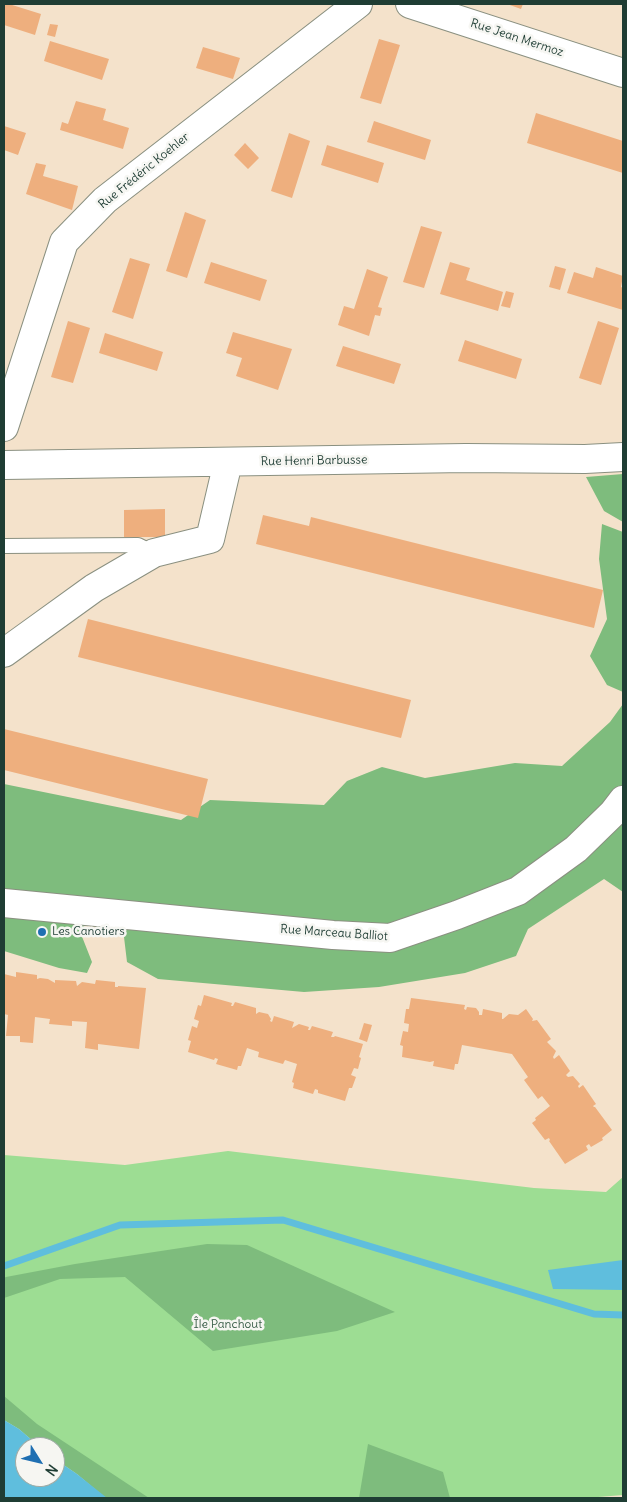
<!DOCTYPE html>
<meta charset="utf-8">
<style>
body{margin:0}
#map{position:relative;width:627px;height:1502px;overflow:hidden;background:#f4e2cb;font-family:Delius,sans-serif}
canvas{display:block}
.frame{position:absolute;inset:0;border:5px solid #1f3d34;pointer-events:none}
.north{position:absolute;left:15px;top:1437px;width:50px;height:50px;box-sizing:border-box;background:#f6f6f2;border:1px solid #a0aca6;border-radius:50%;rotate:126deg;font-size:14px;font-weight:700;line-height:20px;text-align:center;color:#1f3d34}
.north::after{content:'';display:block;margin:auto;width:18px;height:22px;background:#1f6fb2;clip-path:polygon(50% 0,100% 100%,50% 72%,0 100%)}
</style>
<div id="map">
<canvas width="627" height="1502"></canvas>
<div class="frame"></div>
<div class="north">N</div>
</div>
<script>
const g = document.querySelector('canvas').getContext('2d');
g.lineJoin = 'round';
function paint(path, color) { g.fillStyle = color; g.fill(path, 'evenodd'); }
const toPath = rows => new Path2D(rows.map(r => 'M' + r).join(''));
function stroke(path, color, width, dash) { g.strokeStyle = color; g.lineWidth = width; g.lineCap = dash ? 'butt' : 'round'; g.setLineDash(dash || []); g.stroke(path); }
function drawText(font, color, halo, rows, align = 'center') {
  g.font = font + ' Delius,sans-serif'; g.lineWidth = 5; g.setLineDash([]); g.textBaseline = 'middle'; g.strokeStyle = halo; g.fillStyle = color; for (const [text, x, y, turn = 0] of rows) {
    g.save(); g.translate(x, y); g.rotate((+turn || 0) * Math.PI / 180); g.textAlign = isNaN(turn) ? turn : align; if (halo) g.strokeText(text, 0, 0); g.fillText(text, 0, 0); g.restore();
  }
}
const green = toPath([
 [228,1151,534,1188,606,1192,623,1177,623,1495,586,1498,107,1498,77,1474,55,1459,55,1447,40,1447,19,1429,4,1420,4,1155,125,1165]
]);
const forest = toPath([
 [623,474,623,522,604,511,586,477],
 [602,524,623,532,623,692,607,685,590,656,607,619,599,559],
 [623,704,623,892,604,879,528,929,516,956,465,973,379,987,304,992,158,979,127,962,124,937,101,917,79,929,92,962,87,973,59,968,4,951,4,784,181,820,210,800,324,805,347,781,382,767,425,778,515,763,562,766,610,722],
 [207,1244,247,1245,395,1312,337,1331,213,1351,125,1277,60,1279,4,1298,4,1278,6,1277,75,1264],
 [4,1396,37,1424,149,1498,107,1498,104,1497,77,1474,55,1459,55,1447,40,1447,19,1429,4,1420],
 [368,1444,443,1472,450,1498,359,1498]
]);
const water = toPath([
 [623,1260,623,1290,553,1289,548,1270],
 [4,1420,19,1429,40,1447,25,1447,25,1477,55,1477,55,1459,77,1474,107,1498,4,1498]
]);
const stream = toPath([
 [4,1266,120,1225,283,1220,594,1314,623,1315]
]);
const building = toPath([
 [4,4,9,4,41,14,35,35,4,25],
 [507,4,523,4,521,9],
 [50,24,58,25,55,37,47,35],
 [379,39,400,45,381,104,360,98],
 [50,41,109,59,102,80,44,61],
 [203,47,240,58,233,79,196,68],
 [76,101,106,109,103,120,129,128,123,149,60,130,62,122,68,124],
 [536,113,623,141,623,173,527,143],
 [374,121,431,140,425,160,367,142],
 [4,126,26,133,18,155,4,150],
 [289,133,310,141,292,198,271,191],
 [245,143,259,158,248,169,234,155],
 [327,145,384,163,378,183,321,165],
 [36,163,46,165,43,176,78,186,72,210,26,194],
 [185,212,206,220,187,278,166,271],
 [421,226,442,232,424,288,403,282],
 [130,258,150,264,133,319,112,312],
 [211,262,267,280,260,301,204,283],
 [450,262,470,268,466,280,503,292,498,311,440,294],
 [555,266,566,269,560,290,549,287],
 [596,267,623,276,621,287,623,288,623,310,567,293,574,272,593,278],
 [367,269,388,277,378,307,382,308,380,316,375,315,369,336,338,325,344,306,354,309],
 [506,291,514,293,510,308,501,306],
 [68,321,90,328,73,383,51,377],
 [598,321,619,328,601,385,579,378],
 [233,332,292,349,278,390,236,376,242,358,226,353],
 [105,333,163,352,157,371,99,353],
 [465,340,522,359,516,379,458,361],
 [343,346,401,364,394,384,336,366],
 [165,509,165,537,124,537,124,510],
 [263,515,309,526,311,517,603,590,594,628,256,544],
 [88,619,411,700,401,738,78,657],
 [4,729,208,779,198,818,4,770],
 [16,972,37,975,37,979,40,978,48,979,55,983,55,980,76,981,77,986,82,982,95,984,96,980,115,982,115,987,118,987,118,986,146,988,139,1049,98,1044,98,1050,85,1048,87,1022,72,1021,72,1026,49,1024,50,1019,35,1017,33,1043,20,1042,20,1036,6,1036,8,1015,4,1014,4,974,16,977],
 [204,995,232,1003,231,1006,233,1006,235,1002,256,1008,256,1014,259,1012,268,1014,271,1019,270,1021,272,1022,274,1016,294,1022,292,1028,299,1024,309,1027,308,1030,310,1030,312,1026,333,1032,331,1037,334,1037,335,1036,363,1044,359,1057,361,1058,358,1069,354,1068,351,1075,356,1077,352,1088,349,1088,345,1101,318,1093,318,1090,315,1089,313,1094,293,1088,294,1083,292,1082,297,1064,285,1060,283,1064,258,1057,259,1052,247,1048,241,1066,238,1066,237,1070,216,1064,218,1059,215,1058,214,1060,188,1052,191,1041,188,1040,192,1026,197,1028,199,1021,194,1019,198,1005,201,1006],
 [411,998,465,1005,464,1009,466,1010,467,1007,476,1008,479,1012,479,1015,482,1015,483,1009,502,1013,502,1019,503,1019,509,1014,518,1015,526,1009,533,1019,532,1021,537,1020,551,1039,547,1042,556,1051,553,1057,554,1059,559,1055,570,1071,566,1075,568,1077,573,1076,580,1084,578,1086,579,1088,583,1085,596,1104,593,1106,594,1107,595,1107,612,1130,602,1138,603,1140,591,1147,589,1144,586,1146,588,1150,565,1164,549,1141,550,1140,549,1138,545,1140,532,1123,536,1120,535,1118,550,1106,542,1096,538,1099,524,1080,528,1077,512,1054,462,1045,458,1064,455,1064,454,1070,433,1066,434,1061,430,1062,402,1057,403,1046,400,1045,403,1031,408,1032,409,1024,404,1023,406,1009,409,1009],
 [364,1023,372,1025,367,1042,359,1039]
]);
const service = toPath([
 [4,546,138,545,154,553]
]);
const minor = toPath([
 [410,4,623,73],
 [4,427,64,242,105,200,358,4],
 [4,465,466,458,585,459,623,457],
 [4,653,94,588,154,553,210,539,228,462]
]);
const tertiary = toPath([
 [4,903,333,935,390,938,457,915,518,891,576,849,613,813,623,800]
]);
const markers = [
 [42,932,5,"#1f6fb2"]
];
const streetNames = [
 ["Rue Jean Mermoz",517,38,18],
 ["Rue Frédéric Koehler",144,171,-39],
 ["Rue Henri Barbusse",314,461,-1],
 ["Rue Marceau Balliot",334,933,4]
];
const poiNames = [
 ["Les Canotiers",52,932]
];
const parkNames = [
 ["Île Panchout",228,1325]
];
paint(green, '#9ddd93');
paint(forest, '#7ebc7d');
paint(water, '#5fbedd');
stroke(stream, '#5fbedd', 7);
paint(building, '#eeaf7e');
stroke(service, '#8a9080', 16);
stroke(minor, '#8a9080', 30);
stroke(tertiary, '#8a9080', 30);
stroke(service, '#fff', 14);
stroke(minor, '#fff', 28);
stroke(tertiary, '#fff', 28);
for (const [x, y, r, color] of markers) { const dot = new Path2D(); dot.arc(x, y, r, 0, 2 * Math.PI); g.fillStyle = color; g.fill(dot); stroke(dot, '#f6f6f2', 2); }
drawText('12px', '#1f3d34', '#f6f6f2', streetNames);
drawText('12px', '#1f3d34', '#f6f6f2', poiNames, 'left');
drawText('12px', '#385d47', '#f6f6f2', parkNames);
</script>
